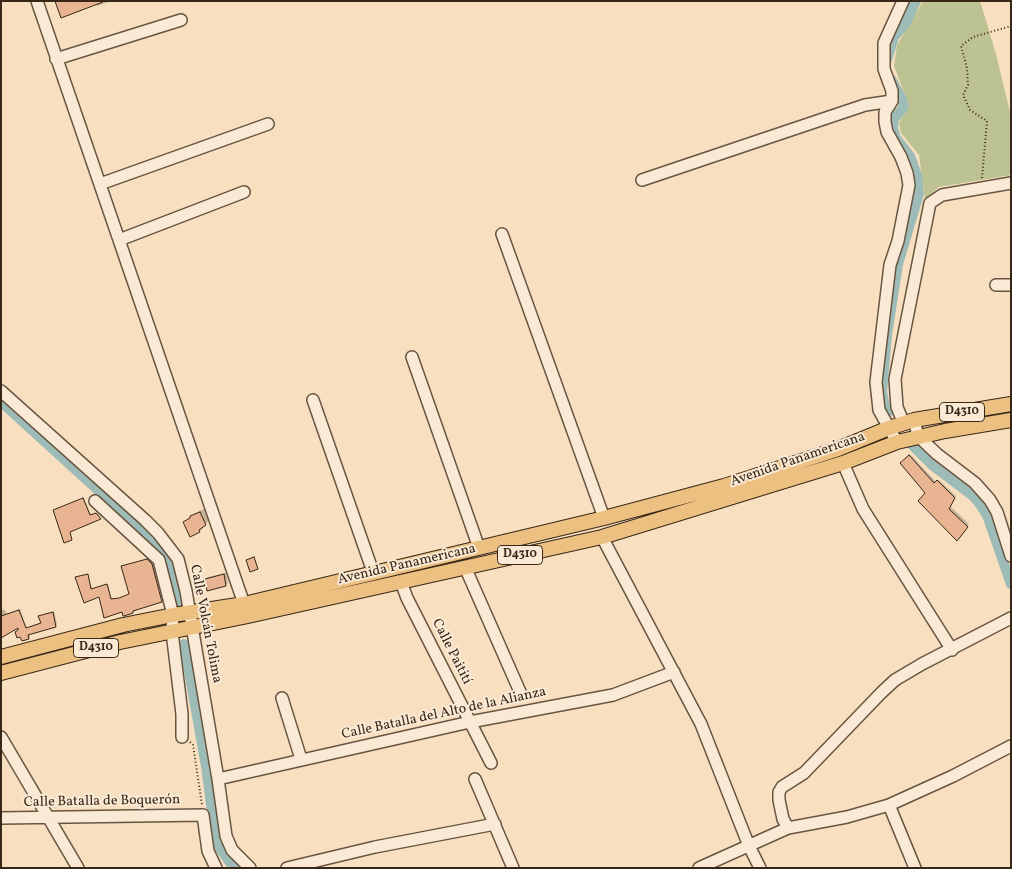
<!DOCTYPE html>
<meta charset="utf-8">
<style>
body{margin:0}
#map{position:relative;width:1012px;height:869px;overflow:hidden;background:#f7dfbf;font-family:Vollkorn,serif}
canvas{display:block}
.frame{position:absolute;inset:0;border:2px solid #382717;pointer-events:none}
</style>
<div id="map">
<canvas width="1012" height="869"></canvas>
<div class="frame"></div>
</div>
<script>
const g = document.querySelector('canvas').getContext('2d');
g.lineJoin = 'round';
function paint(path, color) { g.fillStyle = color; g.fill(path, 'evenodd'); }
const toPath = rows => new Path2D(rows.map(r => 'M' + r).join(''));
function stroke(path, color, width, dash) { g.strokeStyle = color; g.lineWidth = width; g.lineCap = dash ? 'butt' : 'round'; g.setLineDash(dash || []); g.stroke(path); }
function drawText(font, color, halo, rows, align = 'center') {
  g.font = font + ' Vollkorn,serif'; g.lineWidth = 4; g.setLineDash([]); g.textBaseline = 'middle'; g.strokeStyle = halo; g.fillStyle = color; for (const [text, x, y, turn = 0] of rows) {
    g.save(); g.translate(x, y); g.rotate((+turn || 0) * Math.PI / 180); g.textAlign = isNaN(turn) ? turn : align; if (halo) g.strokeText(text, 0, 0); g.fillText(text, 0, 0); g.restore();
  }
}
const green = toPath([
 [923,1,980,1,996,54,1011,116,1011,175,939,187,925,199,919,155,901,133,899,123,909,105,894,66,897,45]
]);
const shadow = toPath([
 [56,1,111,1,97,6,96,3],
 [911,455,936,482,939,480,956,496,950,506,969,524,957,539,927,493,902,463],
 [84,498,91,515,97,513,101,517,70,531,72,539,55,510],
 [204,509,209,521,202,526,203,528,200,531,190,536,184,522,195,513],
 [148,559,153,563,161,601,132,612,123,610,100,595,85,602,77,577,88,574,92,589,108,584,112,599,120,598,130,594,122,566],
 [226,573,228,583,226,585,206,579,208,577],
 [4,609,7,614,20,609,27,628,42,623,41,615,54,611,57,625,29,633,30,636,29,638,23,639,18,627,1,637,1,611]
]);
const canal = toPath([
 [887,60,894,37,905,24,916,1],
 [1,402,156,543,165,554,171,566,176,580,179,605],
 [888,412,884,402,882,392,887,335,898,264,919,194,917,175,910,156,896,138,893,128,894,119,904,107,902,99,891,79],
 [909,442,932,465,973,496,979,503,987,515,1011,584],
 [184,644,206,766,215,834,219,847,234,868]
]);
const building = toPath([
 [55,1,103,1,103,2,61,18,55,1],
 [909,455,934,483,937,480,955,498,949,509,968,527,957,541,918,501,925,493,900,463,909,455],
 [83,498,90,515,96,513,101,519,70,532,72,540,64,543,53,510,83,498],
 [200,512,206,525,199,530,200,532,190,537,183,522,190,518,190,516,200,512],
 [254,557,258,569,250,572,246,560,254,557],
 [147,559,152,564,162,602,133,611,133,613,124,616,123,616,122,612,104,618,99,597,84,603,75,577,88,574,91,589,107,584,111,599,119,598,129,594,121,566,147,559],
 [224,574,226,586,207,591,205,579,224,574],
 [19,610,26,628,41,623,38,616,53,612,56,627,28,635,29,639,22,641,20,637,17,638,15,632,18,630,18,628,1,638,1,616,19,610]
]);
const path = toPath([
 [982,178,987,121,970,110,963,95,968,85,967,68,961,46,973,37,1011,26],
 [190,742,193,745,202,805]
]);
const minor = toPath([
 [37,1,244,604],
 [56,59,181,20],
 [642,180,865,105,892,101],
 [100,184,268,124],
 [502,234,604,518],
 [119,240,244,192],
 [996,285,1011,285],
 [412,357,479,548],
 [1,391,145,520,158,533,178,559,186,591,218,779,226,836,232,850,250,868],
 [313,400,373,572],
 [914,420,918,436,937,454,975,483,990,500,997,512,1011,556],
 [904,424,897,407,895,379,930,203,942,195,1011,183],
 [897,442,879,410,876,382,890,265,898,241,909,185,907,173,901,157,887,132,885,122,885,112,892,101,892,91,884,69,884,43,903,1],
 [843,463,863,509,952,650],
 [95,501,159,560,173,615,172,632,182,714,182,737],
 [602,537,701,724,749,846,760,868],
 [465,567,521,694],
 [401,582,407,598,491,763],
 [282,698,301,759],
 [1,737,78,868],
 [218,779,470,722,613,695,674,672],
 [475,779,513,868],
 [889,805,915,868],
 [1,818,203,815,208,851,216,868],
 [788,828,783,819,779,800,779,792,782,787,804,773,882,692,895,680,922,664,1011,618],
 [287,868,375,847,495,824],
 [699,868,788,828,847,817,889,805,953,776,1011,746]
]);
const major = toPath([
 [1,657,123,625,173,615,244,604,604,518,724,486,838,449,889,428,914,420,1011,404],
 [1,673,120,642,248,616,602,537,843,463,897,442,945,431,1011,420]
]);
const shields = [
 [962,412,45],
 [520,555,45],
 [96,648,45]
];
const shieldNames = [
 ["D4310",962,412],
 ["D4310",520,555],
 ["D4310",96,648]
];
const streetNames = [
 ["Avenida Panamericana",798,460,-19],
 ["Avenida Panamericana",407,565,-13],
 ["Calle Volcán Tolima",205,624,79],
 ["Calle Paitití",451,652,63],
 ["Calle Batalla del Alto de la Alianza",444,714,-12],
 ["Calle Batalla de Boquerón",102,802,-1]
];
paint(green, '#bcc292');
paint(shadow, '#0003');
stroke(canal, '#9ebcb7', 10);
paint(building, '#e9b492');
stroke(building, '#382717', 1);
stroke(minor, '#685541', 14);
stroke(major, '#382717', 16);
stroke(path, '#382717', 2, [1, 2.5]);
stroke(minor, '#faead5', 11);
stroke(major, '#ecc080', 14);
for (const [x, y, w] of shields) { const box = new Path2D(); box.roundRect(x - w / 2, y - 9.5, w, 19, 4); g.fillStyle = '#faead5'; g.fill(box); stroke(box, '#382717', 1); }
drawText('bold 12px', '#382717', null, shieldNames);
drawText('14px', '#382717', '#faead5', streetNames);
</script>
